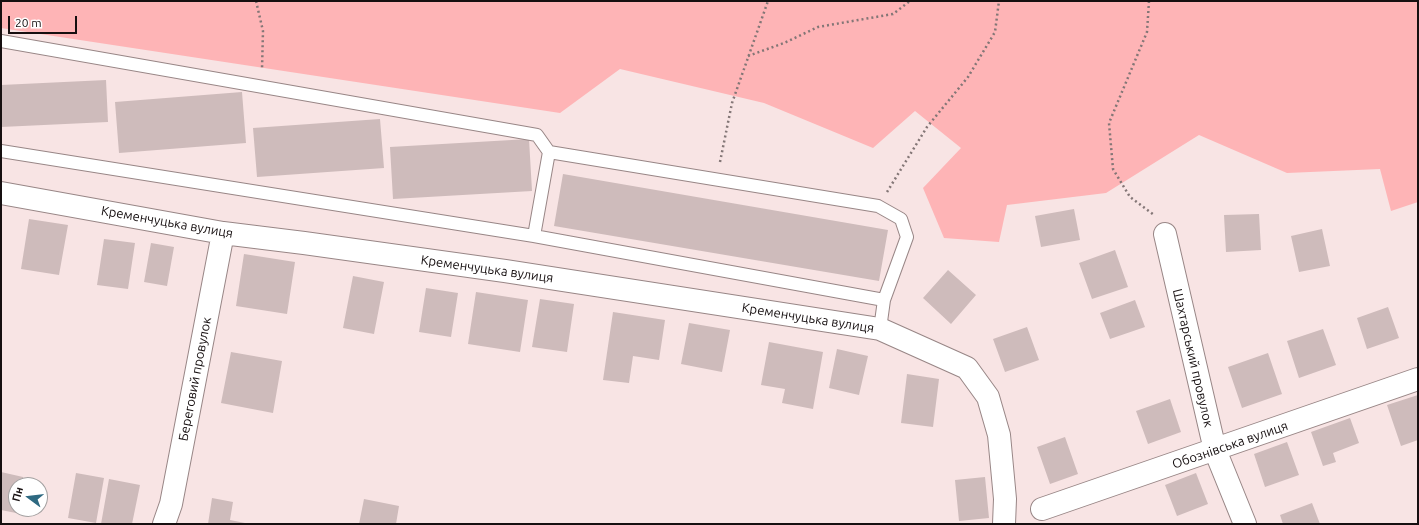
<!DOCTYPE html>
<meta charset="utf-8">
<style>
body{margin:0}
#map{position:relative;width:1419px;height:525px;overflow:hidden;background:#f8e4e4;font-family:Ubuntu,sans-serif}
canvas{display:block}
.frame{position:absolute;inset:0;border:2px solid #160f10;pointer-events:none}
.north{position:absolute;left:8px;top:477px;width:40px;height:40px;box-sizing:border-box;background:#fff;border:1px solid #a29f9f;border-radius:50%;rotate:285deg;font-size:11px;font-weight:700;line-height:16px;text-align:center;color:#160f10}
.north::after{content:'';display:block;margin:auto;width:14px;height:18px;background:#2e6981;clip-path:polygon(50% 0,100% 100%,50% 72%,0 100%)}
.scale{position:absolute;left:8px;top:16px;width:69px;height:18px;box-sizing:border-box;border:2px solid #160f10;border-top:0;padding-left:5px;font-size:12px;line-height:14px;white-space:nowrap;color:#160f10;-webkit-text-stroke:3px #fff;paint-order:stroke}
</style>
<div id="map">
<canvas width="1419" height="525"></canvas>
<div class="frame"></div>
<div class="north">Пн</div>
<div class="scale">20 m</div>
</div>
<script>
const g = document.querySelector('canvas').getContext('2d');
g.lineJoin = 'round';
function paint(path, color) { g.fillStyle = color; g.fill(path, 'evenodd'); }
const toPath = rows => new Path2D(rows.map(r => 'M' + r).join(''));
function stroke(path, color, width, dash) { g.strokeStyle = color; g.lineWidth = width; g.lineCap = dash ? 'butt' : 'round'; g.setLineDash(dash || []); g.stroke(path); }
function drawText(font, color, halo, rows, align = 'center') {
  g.font = font + ' Ubuntu,sans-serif'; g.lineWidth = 3.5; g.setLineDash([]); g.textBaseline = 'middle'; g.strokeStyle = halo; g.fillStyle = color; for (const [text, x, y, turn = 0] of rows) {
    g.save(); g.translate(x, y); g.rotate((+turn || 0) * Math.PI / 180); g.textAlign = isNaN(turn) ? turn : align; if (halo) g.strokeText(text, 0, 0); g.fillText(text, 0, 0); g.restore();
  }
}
const green = toPath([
 [1,1,1418,1,1418,202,1391,211,1380,169,1287,173,1199,135,1106,193,1007,205,999,242,944,238,923,188,961,148,915,111,873,148,764,103,620,69,560,113,1,28]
]);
const building = toPath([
 [106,80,108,122,1,127,1,85],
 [242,92,246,143,119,153,115,102],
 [380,119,384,168,257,177,253,128],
 [529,139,532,191,393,199,390,147],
 [563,174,888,230,879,281,554,226],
 [1074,209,1080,240,1041,247,1035,216],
 [1259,214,1261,250,1226,252,1224,215],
 [29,219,68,225,59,275,21,269],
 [1322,229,1330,266,1299,272,1291,236],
 [104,239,135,243,128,289,97,285],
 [151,243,174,247,167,286,144,282],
 [1115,250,1128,287,1092,299,1079,263],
 [244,254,295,262,287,314,236,306],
 [948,270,976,295,951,324,923,298],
 [353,276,384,282,374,334,343,328],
 [426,288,458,293,451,337,419,332],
 [476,292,528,300,520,352,468,344],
 [540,299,574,304,567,352,532,347],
 [1135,300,1145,327,1110,339,1100,313],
 [1388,307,1399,338,1367,349,1357,318],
 [613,312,665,320,659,360,633,356,629,383,603,380],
 [689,323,730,330,722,372,681,364],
 [1027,327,1039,360,1005,372,993,339],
 [1323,329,1336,365,1299,378,1287,341],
 [769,342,823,352,813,409,782,403,785,389,761,385],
 [837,349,868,356,859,395,829,388],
 [231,352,282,361,273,413,221,403],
 [1268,353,1282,394,1242,408,1228,367],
 [907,374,939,379,933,427,901,423],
 [1418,395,1418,440,1401,446,1387,405],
 [1170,399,1181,432,1148,444,1136,411],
 [1350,418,1359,443,1333,453,1336,462,1323,466,1311,432],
 [1065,437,1078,474,1050,484,1037,447],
 [1287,442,1299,475,1265,487,1254,454],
 [1,472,23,477,22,485,16,485,16,513,1,510],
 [76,473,104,478,96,523,68,518],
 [1196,473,1208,504,1177,516,1165,485],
 [985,477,989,518,959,521,955,480],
 [109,479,140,485,132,524,101,524],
 [212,498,233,502,230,520,250,524,208,524],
 [364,499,399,506,396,524,359,524],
 [1312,503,1320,524,1283,524,1280,515]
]);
const path = toPath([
 [256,1,263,31,262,69],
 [1149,1,1147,32,1109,123,1113,169,1130,197,1154,215],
 [748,56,784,43,818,27,893,14,910,1],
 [720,162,732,103,768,1],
 [887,192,927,127,968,77,995,32,999,1]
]);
const lane = toPath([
 [1,41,537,135,549,152,534,236],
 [1,151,534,236,884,300],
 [549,152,878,206,901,219,907,237,884,300,880,329]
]);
const street = toPath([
 [1,193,223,233,304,243,505,271,880,329,967,368,988,397,999,435,1005,499,1004,524],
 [1165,234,1215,450,1245,524],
 [1042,509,1418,379],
 [164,524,171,504,223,233]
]);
const streetNames = [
 ["Кременчуцька вулиця",167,222,10],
 ["Кременчуцька вулиця",487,269,8],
 ["Кременчуцька вулиця",808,318,9],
 ["Шахтарський провулок",1193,358,77],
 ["Береговий провулок",195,379,-79],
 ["Обознівська вулиця",1230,445,-19]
];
paint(green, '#feb4b6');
paint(building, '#cebbbb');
stroke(lane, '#988686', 14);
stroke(street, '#988686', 24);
stroke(path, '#837676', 2.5, [2, 3]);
stroke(lane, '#fff', 12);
stroke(street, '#fff', 22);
drawText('13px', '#160f10', '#fff', streetNames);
</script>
